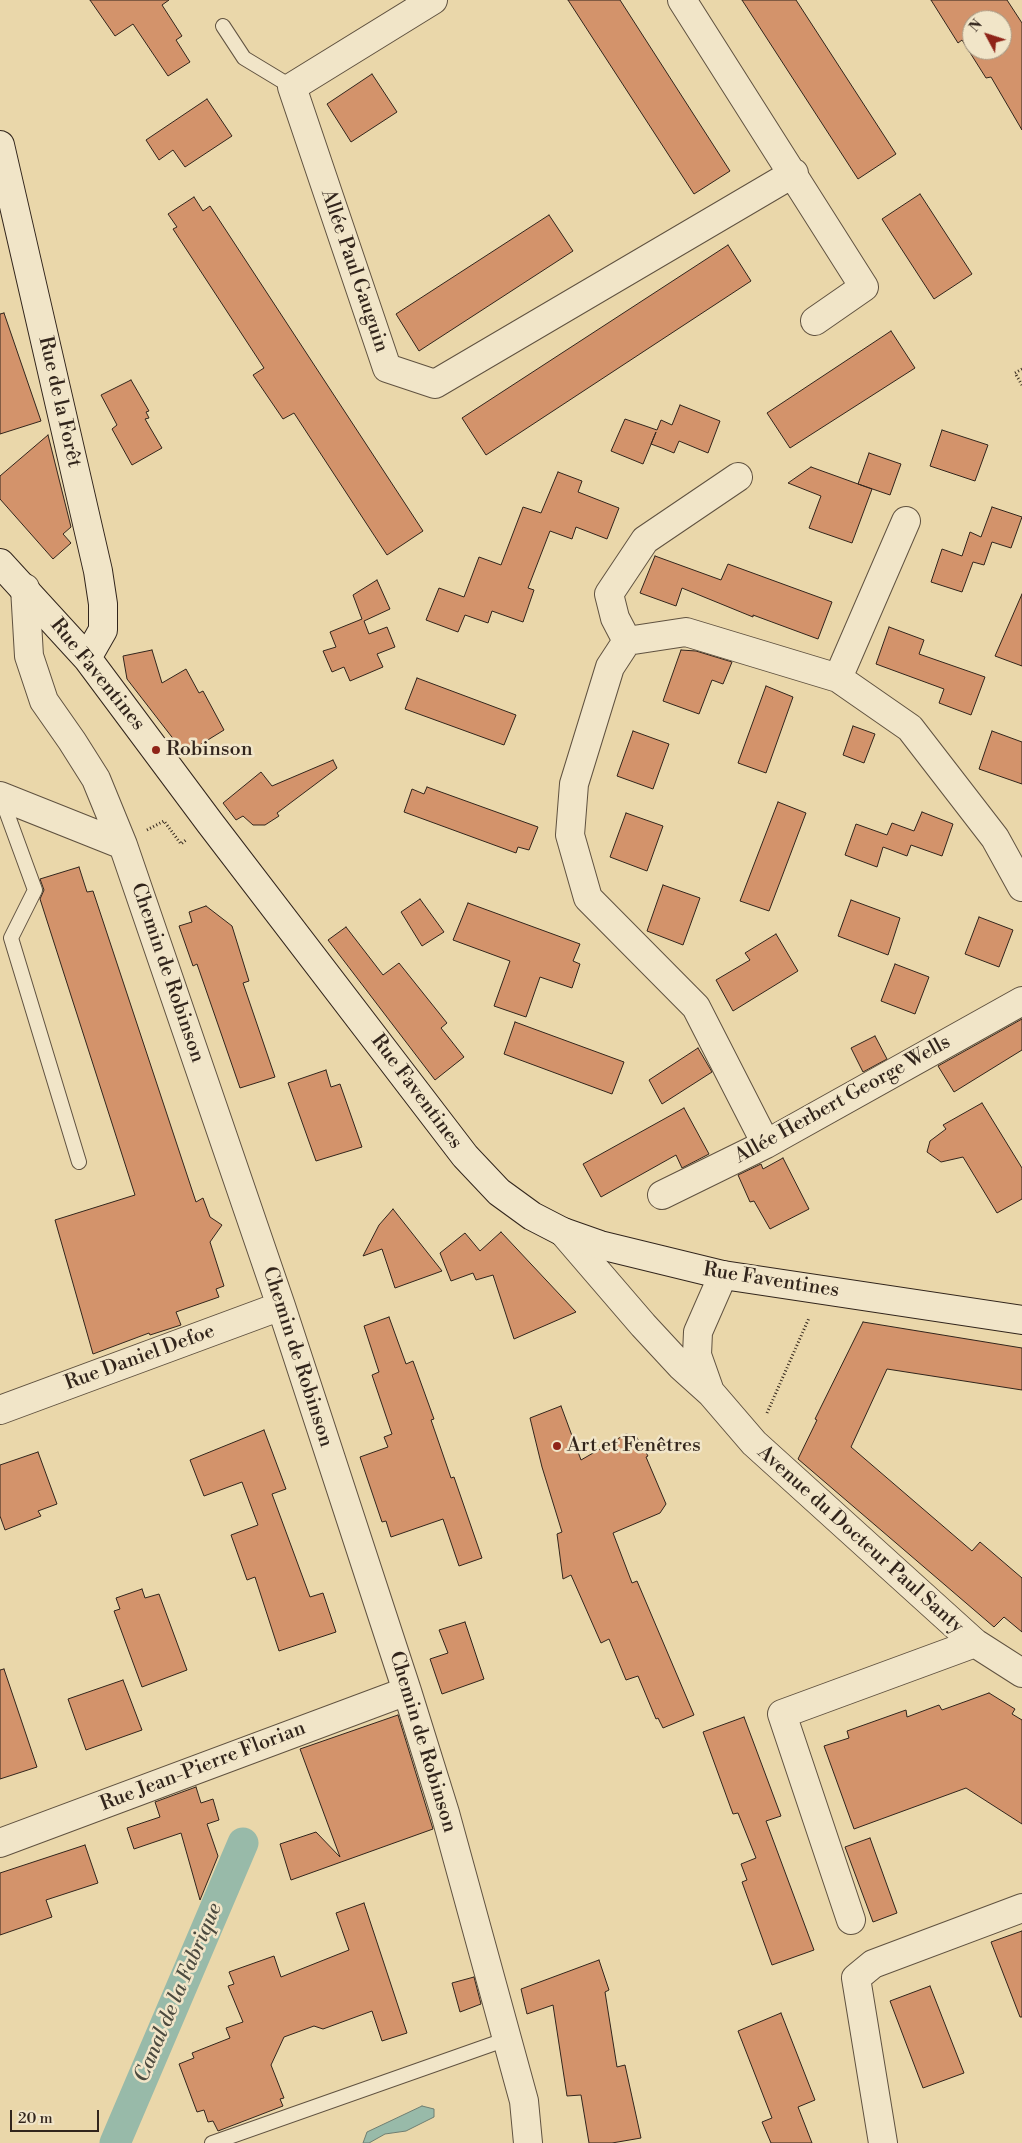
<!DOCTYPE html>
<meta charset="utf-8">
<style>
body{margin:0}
#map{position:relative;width:1022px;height:2143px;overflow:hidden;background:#ead7aa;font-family:"Libre Bodoni",serif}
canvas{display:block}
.north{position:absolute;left:962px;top:10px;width:50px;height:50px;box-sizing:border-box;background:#f1e5c8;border:1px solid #a59883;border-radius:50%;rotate:310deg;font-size:14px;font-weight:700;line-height:20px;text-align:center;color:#32251c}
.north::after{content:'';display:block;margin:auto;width:18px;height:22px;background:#8f2418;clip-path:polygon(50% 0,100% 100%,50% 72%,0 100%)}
.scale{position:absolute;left:10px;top:2110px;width:89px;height:22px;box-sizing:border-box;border:2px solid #32251c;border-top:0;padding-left:6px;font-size:15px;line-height:18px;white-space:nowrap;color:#32251c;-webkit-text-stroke:4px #f1e5c8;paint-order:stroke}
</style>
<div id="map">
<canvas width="1022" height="2143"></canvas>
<div class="north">N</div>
<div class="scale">20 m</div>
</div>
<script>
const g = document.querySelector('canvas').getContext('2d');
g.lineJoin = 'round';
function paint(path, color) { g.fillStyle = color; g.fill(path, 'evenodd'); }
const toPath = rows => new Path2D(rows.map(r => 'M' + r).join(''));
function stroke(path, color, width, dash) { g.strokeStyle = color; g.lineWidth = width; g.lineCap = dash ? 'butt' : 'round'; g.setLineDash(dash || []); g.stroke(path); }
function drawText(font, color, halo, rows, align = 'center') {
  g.font = font + ' "Libre Bodoni",serif'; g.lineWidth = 5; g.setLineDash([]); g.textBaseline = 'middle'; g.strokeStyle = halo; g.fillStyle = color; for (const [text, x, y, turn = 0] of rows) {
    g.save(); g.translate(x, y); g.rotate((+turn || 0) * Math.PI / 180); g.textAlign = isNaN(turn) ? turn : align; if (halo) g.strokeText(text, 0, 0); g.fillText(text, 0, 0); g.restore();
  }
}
const water = toPath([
 [422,2106,434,2109,434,2117,406,2131,385,2134,369,2143,363,2143,367,2132,422,2106]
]);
const canal = toPath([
 [115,2143,243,1843]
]);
const building = toPath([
 [90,0,169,0,162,5,182,36,176,40,190,62,168,76,133,24,115,36,90,0],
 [568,0,620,0,730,171,694,194,568,0],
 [742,0,796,0,896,154,858,179,742,0],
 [931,0,1007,0,1022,23,1022,130,991,77,986,78,962,40,958,43,931,0],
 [972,20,1002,20,1002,50,972,50,972,20],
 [372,74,397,112,351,142,327,104,372,74],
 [207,99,232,136,185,167,173,150,159,160,146,140,207,99],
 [920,194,972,274,934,299,882,219,920,194],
 [194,197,203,211,210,206,423,531,387,555,294,413,283,419,253,375,264,368,173,229,177,227,168,214,194,197],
 [549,215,573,251,419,351,396,314,549,215],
 [728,245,751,281,486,455,462,418,728,245],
 [4,313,41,421,0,434,0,314,4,313],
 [891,331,915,368,790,448,767,413,891,331],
 [131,380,149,411,146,412,149,418,145,419,162,448,132,465,112,429,117,425,101,395,131,380],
 [680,405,720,421,708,453,679,441,674,453,662,448,651,444,656,432,643,464,611,451,625,419,657,430,661,420,672,425,680,405],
 [942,430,988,445,975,481,930,466,942,430],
 [48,435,71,527,63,534,71,543,53,559,0,499,0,476,48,435],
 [869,453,901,464,890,495,858,484,869,453],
 [811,467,872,489,852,543,809,528,821,496,788,483,811,467],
 [558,472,582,481,578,492,619,508,607,539,576,527,572,539,550,531,528,588,534,590,523,622,492,611,488,623,465,615,458,632,426,620,439,588,464,597,479,557,501,565,523,507,541,513,558,472],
 [992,507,1022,517,1011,548,992,542,984,565,973,562,962,592,931,582,942,549,962,556,970,532,981,537,992,507],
 [655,556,721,580,728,564,832,602,818,639,753,615,753,617,682,588,676,606,640,593,655,556],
 [377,580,390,609,364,621,369,634,387,627,395,647,377,654,383,667,350,681,344,667,332,672,323,651,336,647,330,632,362,619,353,595,377,580],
 [1022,594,1022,666,995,656,1022,594],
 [889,627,924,640,919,654,985,677,971,715,939,703,944,689,876,664,889,627],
 [152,650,162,683,186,669,199,693,203,691,224,730,185,754,127,679,123,656,152,650],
 [681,650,696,651,732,662,723,684,712,680,699,714,663,701,681,650],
 [417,678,516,715,504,745,405,709,417,678],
 [766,686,793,697,766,773,738,763,766,686],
 [853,726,875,734,864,763,843,755,853,726],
 [633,731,669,744,653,789,617,776,633,731],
 [992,731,1022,742,1022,784,979,769,992,731],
 [333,760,337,768,277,813,279,816,265,825,253,825,243,816,236,820,223,803,261,772,272,786,333,760],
 [427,787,538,827,529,850,518,847,516,853,404,812,412,789,424,794,427,787],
 [778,802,806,813,769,911,740,901,778,802],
 [922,812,953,824,942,856,911,845,907,856,883,847,877,867,845,855,856,824,887,835,892,823,914,831,922,812],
 [626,813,663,826,647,871,610,857,626,813],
 [79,867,87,892,93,891,196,1202,203,1198,210,1217,222,1225,210,1242,224,1286,216,1289,219,1297,176,1312,181,1325,150,1335,149,1333,93,1354,55,1220,135,1195,40,899,44,890,40,879,79,867],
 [663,885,700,898,683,945,647,931,663,885],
 [420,899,444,932,422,946,401,912,420,899],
 [851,900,900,918,888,955,838,936,851,900],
 [468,903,580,944,573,961,580,964,572,988,540,977,526,1017,494,1006,510,961,453,940,468,903],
 [206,906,232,926,249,981,243,983,275,1077,240,1088,197,964,193,966,179,926,192,922,189,912,206,906],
 [979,917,1013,930,999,967,965,954,979,917],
 [346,927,383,975,399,963,447,1023,441,1028,464,1057,435,1080,328,940,346,927],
 [776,934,798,971,733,1011,716,980,750,960,745,953,776,934],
 [895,964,929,977,915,1014,881,1001,895,964],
 [1022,1019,1022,1050,954,1092,938,1066,1022,1019],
 [515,1022,624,1062,612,1094,504,1054,515,1022],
 [875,1036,887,1059,863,1072,851,1048,875,1036],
 [698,1048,712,1072,662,1104,649,1080,698,1048],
 [326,1070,331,1087,340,1084,362,1147,316,1161,288,1083,326,1070],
 [982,1103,1022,1168,1022,1199,997,1213,963,1157,941,1162,927,1152,930,1141,946,1129,943,1125,982,1103],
 [684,1108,709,1154,682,1168,676,1155,601,1197,583,1164,684,1108],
 [783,1158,809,1209,770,1229,754,1201,750,1202,738,1175,761,1164,763,1169,783,1158],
 [393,1209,442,1271,395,1288,382,1249,363,1256,379,1225,393,1209],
 [501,1232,576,1312,514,1339,493,1275,476,1280,473,1273,451,1281,440,1253,465,1233,480,1251,501,1232],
 [389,1317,406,1364,413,1361,434,1419,431,1420,440,1446,451,1478,454,1477,482,1558,459,1566,443,1519,391,1537,386,1521,382,1522,360,1457,388,1447,384,1437,392,1434,372,1375,379,1372,364,1326,389,1317],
 [863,1322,1022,1348,1022,1390,887,1369,851,1447,972,1551,980,1542,1022,1578,1022,1632,1004,1617,994,1627,798,1459,817,1420,815,1419,863,1322],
 [561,1406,581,1460,626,1434,636,1436,648,1456,646,1457,666,1504,660,1513,613,1533,632,1583,637,1581,694,1715,663,1728,658,1718,656,1719,638,1676,626,1680,609,1639,601,1643,571,1575,563,1579,557,1534,562,1532,542,1467,530,1418,561,1406],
 [264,1430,286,1489,272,1494,310,1597,323,1593,336,1632,279,1651,255,1577,247,1580,231,1535,258,1525,242,1482,204,1496,190,1460,264,1430],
 [38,1452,57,1504,38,1511,41,1516,5,1530,0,1516,0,1465,38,1452],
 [142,1589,145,1598,159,1594,187,1670,142,1687,114,1611,120,1609,116,1598,142,1589],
 [465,1622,484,1679,442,1694,430,1659,448,1653,439,1630,465,1622],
 [4,1669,37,1767,0,1779,0,1670,4,1669],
 [123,1680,142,1730,86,1750,68,1699,123,1680],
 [989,1693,1015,1709,1012,1714,1022,1720,1022,1824,966,1788,854,1829,824,1746,849,1738,847,1731,906,1710,907,1717,939,1705,942,1710,989,1693],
 [398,1715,433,1829,291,1880,280,1844,316,1832,340,1857,300,1749,398,1715],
 [744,1717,781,1816,766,1821,814,1950,772,1965,742,1882,747,1880,741,1864,756,1858,738,1813,733,1814,703,1732,744,1717],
 [196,1787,201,1803,213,1799,219,1820,207,1824,218,1856,200,1900,181,1833,134,1849,127,1828,160,1817,155,1802,196,1787],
 [870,1838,897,1913,873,1922,845,1847,870,1838],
 [85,1845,98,1883,46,1900,52,1917,0,1935,0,1873,85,1845],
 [364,1903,407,2033,382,2041,372,2011,323,2029,314,2026,284,2037,271,2065,284,2098,280,2099,283,2106,218,2131,213,2121,208,2122,204,2110,197,2112,179,2064,194,2058,192,2053,230,2038,226,2028,243,2022,228,1986,234,1984,229,1972,274,1956,281,1977,349,1950,336,1913,364,1903],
 [1022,1931,1022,2017,1020,2017,991,1942,1022,1931],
 [599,1960,609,1990,605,1992,617,2067,625,2065,641,2138,612,2143,589,2143,581,2095,567,2096,553,2005,527,2014,521,1989,599,1960],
 [474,1977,481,2004,460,2012,452,1983,474,1977],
 [930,1986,964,2073,923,2088,890,2001,930,1986],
 [781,2013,815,2100,798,2107,812,2143,771,2143,762,2122,772,2118,738,2031,781,2013]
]);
const path = toPath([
 [1022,369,1015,373,1022,385],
 [147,830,164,821,181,844,187,839],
 [767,1413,809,1318]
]);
const lane = toPath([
 [223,26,244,58,292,87],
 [1,797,35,890,11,938,79,1162],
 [212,2143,507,2039]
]);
const street = toPath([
 [433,0,292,87,387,368,435,384,794,173],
 [682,0,864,287,815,321],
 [25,588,29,656,44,701,72,741,96,779,123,845,281,1306,407,1691,445,1813,524,2101,528,2143],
 [627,641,615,618,609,594,645,540,738,477],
 [838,678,906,521],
 [0,796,123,845],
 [766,1144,696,1007,588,898,570,835,574,784,610,667,627,641,686,632,838,678,910,728,995,838,1022,887],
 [662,1195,766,1144,1022,1001],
 [563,1232,643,1325,681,1366,711,1393,754,1443,975,1643,1022,1673],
 [709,1389,697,1355,698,1332,723,1275],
 [0,1410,281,1306],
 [0,1843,407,1691],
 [851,1920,782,1714,975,1643],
 [883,2143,856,1978,873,1964,1022,1908]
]);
const secondary = toPath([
 [0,145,98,571,103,604,103,630,87,658],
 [0,563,87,658,210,823,465,1156,499,1192,532,1216,563,1232,600,1245,723,1275,1022,1320]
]);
const markers = [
 [156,750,5,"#8f2418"],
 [557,1446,5,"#8f2418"]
];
const streetNames = [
 ["Allée Paul Gauguin",354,271,71],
 ["Rue de la Forêt",59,402,77],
 ["Rue Faventines",97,675,51],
 ["Chemin de Robinson",167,973,71],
 ["Rue Faventines",416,1092,53],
 ["Allée Herbert George Wells",843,1100,-29],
 ["Rue Faventines",771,1281,9],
 ["Chemin de Robinson",297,1357,72],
 ["Rue Daniel Defoe",140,1358,-20],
 ["Avenue du Docteur Paul Santy",860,1540,42],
 ["Chemin de Robinson",422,1742,73],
 ["Rue Jean-Pierre Florian",203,1767,-21]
];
const poiNames = [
 ["Robinson",166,750],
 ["Art et Fenêtres",567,1446]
];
const waterNames = [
 ["Canal de la Fabrique",179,1993,-67]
];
paint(water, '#98baa9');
stroke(water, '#6f7e71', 1);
stroke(canal, '#98baa9', 31);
paint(building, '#d3936b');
stroke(building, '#32251c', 1);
stroke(lane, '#605240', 16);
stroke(street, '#605240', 30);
stroke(secondary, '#32251c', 30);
stroke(path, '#32251c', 3, [1, 2.5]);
stroke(lane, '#f1e5c8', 14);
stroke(street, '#f1e5c8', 28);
stroke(secondary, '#f1e5c8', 28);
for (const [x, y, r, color] of markers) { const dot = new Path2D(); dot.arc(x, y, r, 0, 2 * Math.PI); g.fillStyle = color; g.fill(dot); stroke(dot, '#f1e5c8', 2); }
drawText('20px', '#32251c', '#f1e5c8', streetNames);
drawText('20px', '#32251c', '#f1e5c8', poiNames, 'left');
drawText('italic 21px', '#4c4a3f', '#f1e5c8', waterNames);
</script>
